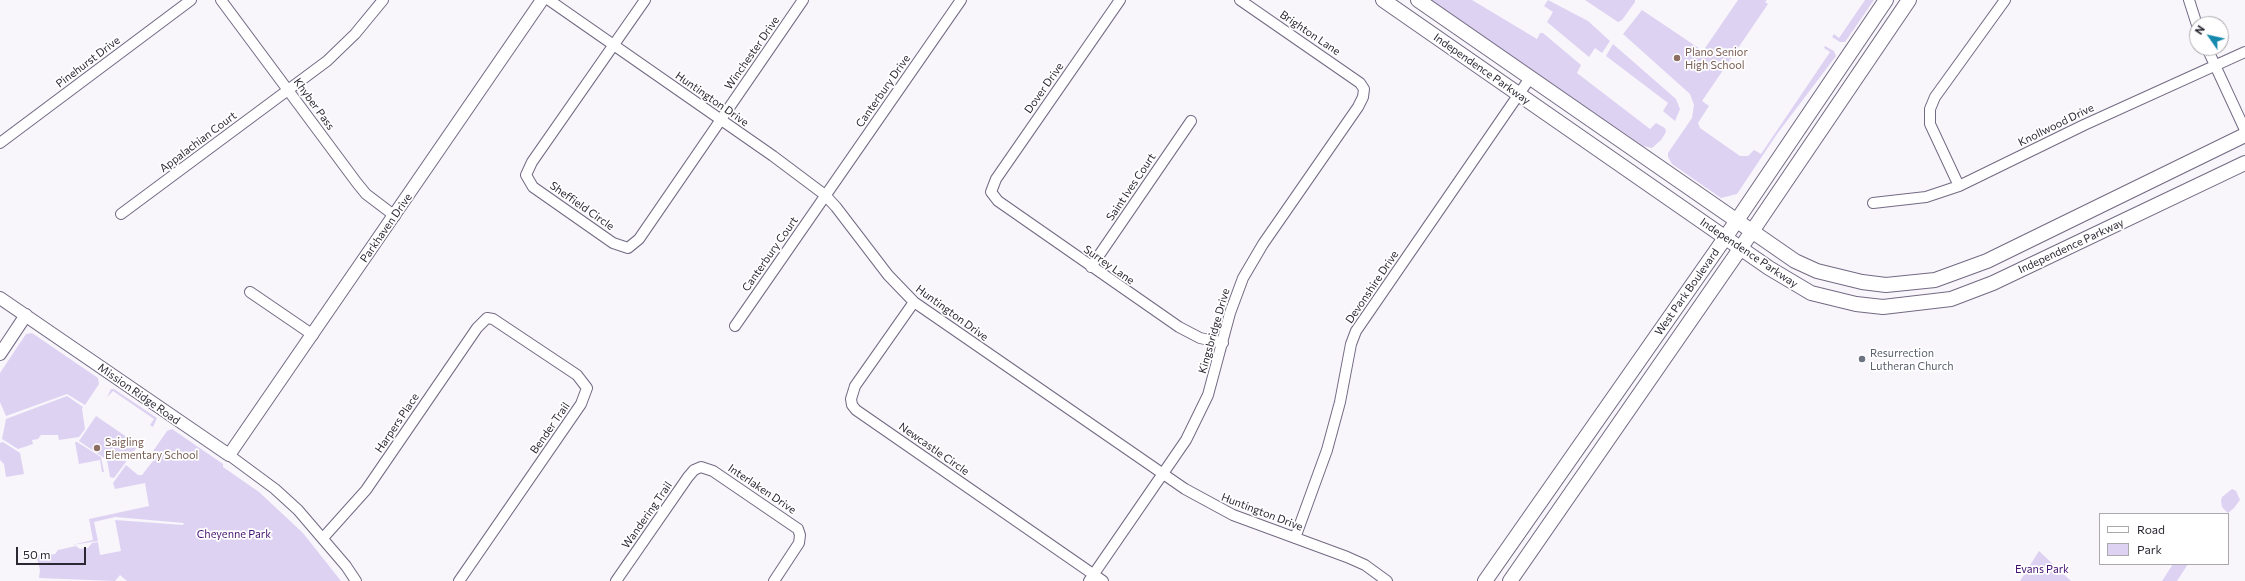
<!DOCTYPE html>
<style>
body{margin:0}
#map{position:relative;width:2245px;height:581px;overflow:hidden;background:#f8f5fb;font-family:Commissioner,sans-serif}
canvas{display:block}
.legend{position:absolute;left:2099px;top:513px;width:130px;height:52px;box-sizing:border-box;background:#fff;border:1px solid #aba9ad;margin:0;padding:5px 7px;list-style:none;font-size:12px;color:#2c2833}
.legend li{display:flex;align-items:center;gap:8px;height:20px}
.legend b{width:20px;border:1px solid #aba9ad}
.north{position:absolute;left:2189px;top:16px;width:40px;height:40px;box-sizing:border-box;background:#fff;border:1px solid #aba9ad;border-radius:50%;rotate:304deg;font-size:11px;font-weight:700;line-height:16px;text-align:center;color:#2c2833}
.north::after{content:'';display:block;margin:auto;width:14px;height:18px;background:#158aae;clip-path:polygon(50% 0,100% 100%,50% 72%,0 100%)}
.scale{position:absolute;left:16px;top:547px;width:70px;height:18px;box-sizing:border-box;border:2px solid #2c2833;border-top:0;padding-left:5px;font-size:12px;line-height:14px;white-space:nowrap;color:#2c2833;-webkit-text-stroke:3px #fff;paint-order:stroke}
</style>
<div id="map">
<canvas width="2245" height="581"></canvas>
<ul class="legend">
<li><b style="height:5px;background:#fff"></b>Road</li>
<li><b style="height:11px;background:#ded2f3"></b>Park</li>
</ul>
<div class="north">N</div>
<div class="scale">50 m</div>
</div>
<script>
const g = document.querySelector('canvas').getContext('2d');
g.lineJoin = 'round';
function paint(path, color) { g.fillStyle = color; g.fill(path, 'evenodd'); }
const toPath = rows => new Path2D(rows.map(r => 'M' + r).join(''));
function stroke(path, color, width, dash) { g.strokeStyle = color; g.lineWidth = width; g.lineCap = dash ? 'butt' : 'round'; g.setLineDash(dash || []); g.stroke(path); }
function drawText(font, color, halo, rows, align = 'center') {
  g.font = font + ' Commissioner,sans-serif'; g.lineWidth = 3.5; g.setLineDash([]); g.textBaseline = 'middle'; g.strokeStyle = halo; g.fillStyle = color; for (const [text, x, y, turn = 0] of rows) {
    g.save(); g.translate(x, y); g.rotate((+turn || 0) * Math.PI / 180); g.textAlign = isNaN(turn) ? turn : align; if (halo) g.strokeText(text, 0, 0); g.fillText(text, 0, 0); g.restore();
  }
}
const green = toPath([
 [1431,0,1472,0,1537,39,1540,33,1543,33,1581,65,1577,73,1650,129,1656,123,1665,128,1666,132,1661,140,1652,148,1643,146],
 [1548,0,1588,21,1610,41,1602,53,1595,48,1589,57,1547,22,1553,12,1544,6],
 [1585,0,1635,0,1635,2,1622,20,1618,22],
 [1738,0,1767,0,1765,2,1768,4,1702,101,1709,106,1698,123,1700,128,1740,156,1748,156,1754,150,1761,154,1830,52,1824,48,1825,46,1834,51,1836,56,1777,134,1737,194,1721,198,1672,164,1668,157,1668,153,1692,118,1694,105,1690,94,1623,34,1642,10,1703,51],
 [1865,0,1874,0,1845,42,1840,42,1832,37,1834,34,1839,38],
 [1613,44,1676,99,1680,109,1675,121,1663,111,1668,103,1606,56],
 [32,333,98,378,99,384,85,405,67,394,6,416,0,402,0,373,26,334],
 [111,389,114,389,157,418,153,427,150,425,154,419,113,391,107,397],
 [67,396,83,407,82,409,85,429,79,437,59,440,58,435,41,435,38,439,32,440,33,444,18,449,2,439,6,419],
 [96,416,137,444,137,447,114,478,110,477,107,460,79,441],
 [172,429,223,464,223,467,259,492,303,533,341,581,127,581,120,575,115,581,39,578,40,570,36,554,44,556,55,554,58,550,76,546,80,549,88,548,92,543,98,542,100,555,121,551,115,520,183,525,184,523,115,517,94,522,98,541,72,545,93,540,89,519,149,506,145,483,115,489,113,483,126,465,138,475,142,475,156,457,151,454,167,431],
 [3,442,20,453,24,474,6,477,4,464,0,460,0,443],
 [75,442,77,442,101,457,104,472,102,472,100,460,79,464],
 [2232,489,2236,491,2240,500,2234,508,2228,513,2222,507,2221,501,2222,497],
 [2039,551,2071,581,2020,581],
 [2173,564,2188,564,2177,581,2162,581]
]);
const minor = toPath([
 [221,0,357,183,366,194,395,216],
 [549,0,773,156,825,195,836,207,888,275,914,302,1185,489,1233,515,1347,557,1365,565,1387,581],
 [645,0,532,162,526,175,533,187,613,243,628,248,639,239,803,0],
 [1120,0,996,179,991,192,998,201,1179,327,1200,338,1223,343],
 [2189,0,2197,25],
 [2207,48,2245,130],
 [0,143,191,0],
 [1959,186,1930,124,1930,109,1935,97,2005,0],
 [1873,203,1926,197,1959,186,2084,125,2245,52],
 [121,214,327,61,355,34,383,0],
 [1091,267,1191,121],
 [250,292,313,335],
 [914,302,855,386,851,399,852,405,856,410,1103,581],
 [735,326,961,0],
 [229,455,275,489,298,510,346,566,356,581],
 [323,538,366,490,477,328,487,318,493,319,577,375,587,388,581,404,459,581],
 [1295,538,1327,450,1340,402,1351,344,1356,331,1530,78],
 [616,581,688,477,694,470,701,467,713,471,798,529,800,535,799,543,774,581],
 [1089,581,1186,440,1208,395,1230,313,1243,278,1263,244,1358,107,1363,97,1364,89,1360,83,1240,0]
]);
const tertiary = toPath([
 [0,298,229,455,542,0],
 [0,354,26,315]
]);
const secondary = toPath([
 [1383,0,1769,268,1811,293,1856,304,1883,307,1951,299,1993,283,2245,163],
 [1418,0,1795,261,1817,271,1862,282,1886,285,1935,280,1987,261,2245,135],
 [1485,581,1725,238,1886,0],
 [1510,581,1740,249,1909,0]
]);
const markers = [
 [1677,58,4,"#8d6e63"],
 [1862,359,4,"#6b7280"],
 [97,448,4,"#8d6e63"]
];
const streetNames = [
 ["Brighton Lane",1310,33,34],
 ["Winchester Drive",752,53,-55],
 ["Pinehurst Drive",88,62,-37],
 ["Independence Parkway",1482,69,35],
 ["Dover Drive",1044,88,-55],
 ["Canterbury Drive",883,91,-55],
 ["Huntington Drive",712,99,35],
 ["Khyber Pass",314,104,54],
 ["Knollwood Drive",2056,125,-26],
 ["Appalachian Court",198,142,-37],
 ["Saint Ives Court",1131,187,-56],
 ["Sheffield Circle",582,206,35],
 ["Parkhaven Drive",386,228,-55],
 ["Independence Parkway",2071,246,-25],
 ["Independence Parkway",1749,253,34],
 ["Canterbury Court",770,254,-55],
 ["Surrey Lane",1109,265,35],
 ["Devonshire Drive",1372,287,-56],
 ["West Park Boulevard",1687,292,-55],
 ["Huntington Drive",952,313,36],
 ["Kingsbridge Drive",1214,331,-74],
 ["Mission Ridge Road",139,394,35],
 ["Harpers Place",397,423,-56],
 ["Bender Trail",550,428,-55],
 ["Newcastle Circle",934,449,35],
 ["Interlaken Drive",762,489,34],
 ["Huntington Drive",1262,512,21],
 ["Wandering Trail",647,515,-55]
];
const educationNames = [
 ["Plano Senior",1685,52],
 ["High School",1685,65],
 ["Saigling",105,442],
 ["Elementary School",105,455]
];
const worshipNames = [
 ["Resurrection",1870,353],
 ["Lutheran Church",1870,366]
];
const parkNames = [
 ["Cheyenne Park",234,534],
 ["Evans Park",2042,569]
];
paint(green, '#ded2f3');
stroke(minor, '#736a83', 12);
stroke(tertiary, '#736a83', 14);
stroke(secondary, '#736a83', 16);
stroke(minor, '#fff', 10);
stroke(tertiary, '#fff', 12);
stroke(secondary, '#fff', 14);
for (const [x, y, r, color] of markers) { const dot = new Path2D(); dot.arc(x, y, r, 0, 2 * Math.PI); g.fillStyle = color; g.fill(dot); stroke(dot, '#fff', 1.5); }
drawText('11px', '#2c2833', '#fff', streetNames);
drawText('11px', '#785e54', '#fff', educationNames, 'left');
drawText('11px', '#5b616d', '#fff', worshipNames, 'left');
drawText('11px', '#441171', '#fff', parkNames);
</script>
